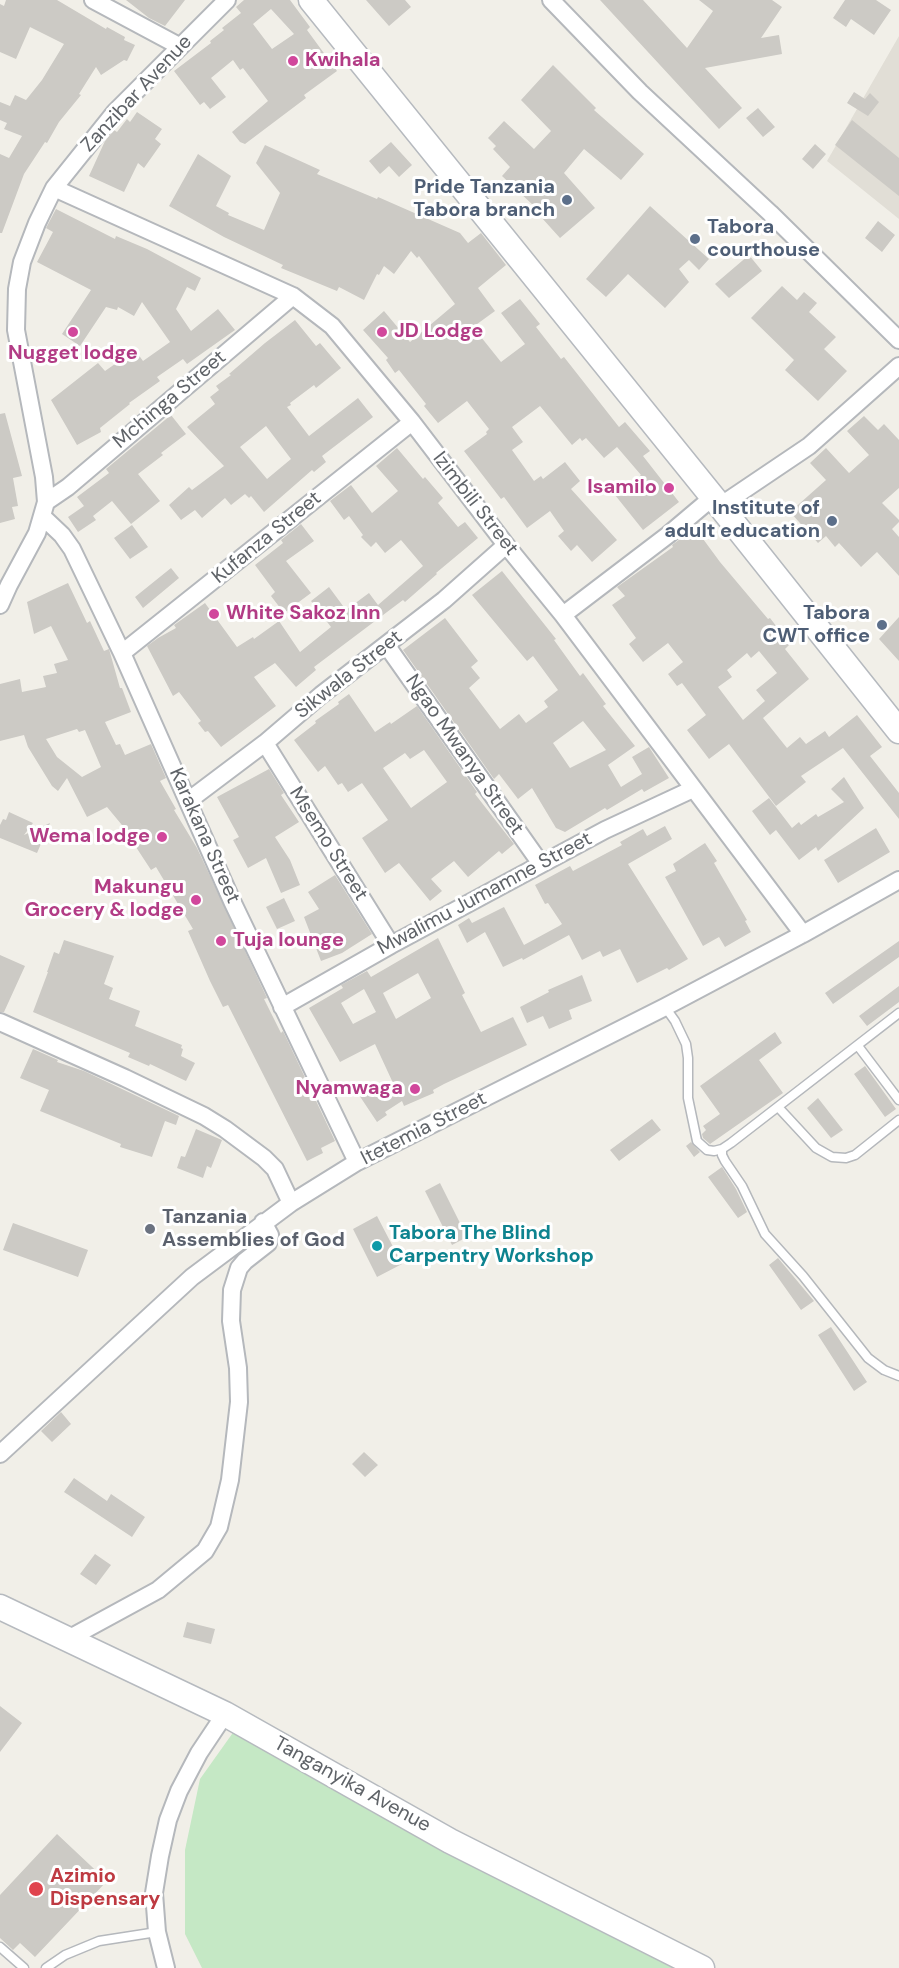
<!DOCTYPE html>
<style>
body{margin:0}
canvas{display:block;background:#f1efe8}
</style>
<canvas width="899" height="1968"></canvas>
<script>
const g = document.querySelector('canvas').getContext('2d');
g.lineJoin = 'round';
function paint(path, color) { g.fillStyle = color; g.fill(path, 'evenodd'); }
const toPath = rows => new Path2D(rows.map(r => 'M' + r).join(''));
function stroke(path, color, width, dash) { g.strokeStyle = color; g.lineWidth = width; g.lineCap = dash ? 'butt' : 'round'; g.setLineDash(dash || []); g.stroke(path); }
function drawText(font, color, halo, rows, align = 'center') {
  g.font = font + ' "DM Sans",sans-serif'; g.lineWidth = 6; g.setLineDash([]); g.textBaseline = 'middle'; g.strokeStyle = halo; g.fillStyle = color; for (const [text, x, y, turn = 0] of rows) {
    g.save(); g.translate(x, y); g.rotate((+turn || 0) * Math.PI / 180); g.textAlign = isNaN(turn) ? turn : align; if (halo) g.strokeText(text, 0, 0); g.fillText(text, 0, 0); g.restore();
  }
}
const education = toPath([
 [899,36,899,219,827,161]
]);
const green = toPath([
 [237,1727,700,1968,202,1968,185,1934,185,1850,200,1779]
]);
const building = toPath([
 [6,0,57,0,106,29,107,27,125,37,124,40,135,45,127,61,124,60,101,75,96,67,79,94,81,95,59,122,47,143,45,142,24,174,2,233,0,233,0,154,9,158,22,136,4,129,7,123,0,120,0,102,10,106,15,95,26,100,42,80,64,44,30,27,16,59,0,52,0,4,4,6],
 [126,0,185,0,165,26,149,18],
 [244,0,290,0,310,27,307,30,337,71,304,95,306,98,245,144,240,142,232,132,268,101,243,68,240,70,233,60,211,78,226,97,210,109,204,102,200,105,174,71,211,43,210,41,224,30,222,28,241,13,236,7],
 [271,9,294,34,272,49,253,24],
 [366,0,405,0,411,7,389,26],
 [600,0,643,0,687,48,713,11,699,0,772,0,782,7,761,38,779,35,782,54,705,68,742,108,719,129],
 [845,0,876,0,891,10,874,35,851,19,846,27,833,18],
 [553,65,596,108,594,110,644,154,621,180,584,149,564,173,595,208,560,238,532,207,534,206,502,176,510,167,493,149,496,146,488,138,504,121,534,149,551,131,521,100],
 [854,92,865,99,870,93,879,102,868,116,847,103],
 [758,108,775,127,763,137,746,118],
 [137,112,162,129,155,139,161,144,144,168,138,163,124,192,89,176,105,141,114,130,117,132,127,119,130,122],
 [852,120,899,158,899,196,835,145],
 [391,142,412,165,399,177,389,166,380,174,369,161],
 [815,144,826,154,813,169,802,159],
 [265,145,320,170,317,174,377,199,378,197,460,233,468,243,481,233,506,265,478,288,495,311,473,327,501,362,525,344,501,313,520,299,540,324,536,327,561,359,564,357,619,427,625,422,650,451,643,456,679,502,643,530,615,495,641,475,617,447,604,458,586,438,582,441,580,438,572,445,540,406,512,427,523,442,512,450,534,481,541,476,543,479,565,462,580,481,571,489,617,540,592,562,577,545,571,551,558,536,564,531,550,511,527,528,504,497,501,499,464,451,487,434,486,432,489,429,467,401,438,423,424,406,426,404,399,370,395,373,386,360,388,358,363,330,384,311,410,342,455,304,419,256,417,258,411,251,394,274,384,266,379,275,377,274,364,300,339,287,337,291,281,268,283,265,224,237,169,206,198,154,231,176,216,206,229,213,228,215,264,230,280,193,256,163],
 [650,206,709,259,699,270,689,260,679,269,689,282,665,308,628,274,606,297,586,279],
 [56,209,115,239,116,236,147,249,201,278,195,291,187,287,176,309,191,331,218,309,235,330,187,364,183,359,157,377,160,381,129,403,130,404,100,428,101,432,77,445,51,400,98,363,105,371,135,350,143,361,170,342,142,302,134,316,118,307,117,310,106,307,80,346,62,334,91,290,37,262,53,232,46,228],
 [878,221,895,235,882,252,865,238],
 [749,255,762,271,729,298,715,284],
 [782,286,797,300,804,292,817,303,809,312,836,337,824,349,847,371,818,401,785,370,794,360,751,318],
 [295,320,316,346,320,343,341,368,316,388,314,385,290,403,291,405,287,407,309,436,358,398,373,417,322,456,326,462,314,472,312,470,264,512,251,496,249,498,245,494,231,505,225,498,202,518,195,510,181,520,169,505,189,487,192,490,224,466,187,427,215,404,210,397,219,390,216,386,231,375,229,374,265,343],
 [266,426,291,459,267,479,240,447],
 [5,413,22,476,13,478,18,506,12,507,15,519,0,523,0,414],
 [171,415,186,434,161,453,163,455,138,474,160,501,131,524,112,501,93,516,96,520,78,532,68,517,84,506,77,497,109,473,106,469],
 [864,416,878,430,884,424,899,440,899,488,882,503,899,520,899,522,892,529,899,537,899,576,877,552,861,567,839,543,835,547,826,536,818,543,790,512,826,480,810,463,826,448,849,473,869,455,847,431],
 [397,448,423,479,425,477,443,498,438,503,458,527,465,522,478,538,436,573,437,574,405,602,403,600,314,667,316,670,296,687,275,663,254,677,276,706,221,747,208,731,205,732,198,723,201,721,179,692,173,696,147,646,158,638,176,628,174,625,205,603,237,647,253,637,254,639,279,621,300,652,331,627,311,601,329,587,346,610,369,593,378,605,423,566,401,540,385,553,376,542,371,547,361,537,363,535,349,516,344,520,330,501,351,485,372,513,398,491,376,466],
 [301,524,314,541,286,561,311,593,284,613,271,596,275,592,255,565,283,543,281,540],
 [132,525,148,547,130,559,114,538],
 [695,528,720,562,768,619,770,618,790,644,785,649,809,679,763,718,787,748,800,737,806,744,825,731,829,737,857,715,882,747,870,756,899,793,899,819,843,748,801,776,806,782,776,806,729,744,709,759,687,730,706,715,682,683,677,686,668,674,683,662,668,643,643,662,629,644,636,638,612,605,625,596,617,587,673,547,672,545],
 [759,651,777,673,756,690,765,701,743,720,718,687,732,677,727,670,747,653,751,658],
 [171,568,179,578,143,608,135,597],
 [502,571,556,639,554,640,580,676,583,673,606,704,603,706,635,746,608,765,621,787,642,774,632,757,649,747,669,778,644,792,642,789,607,810,605,808,565,832,556,828,532,788,518,799,499,774,494,779,403,650,445,618,478,661,471,667,480,678,469,688,500,729,519,714,526,723,548,707,544,701,558,690,533,656,527,661,472,595],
 [583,721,606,750,570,768,553,743],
 [68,583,87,623,90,621,104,651,109,649,120,688,122,688,131,712,105,722,116,745,120,744,125,755,151,744,166,778,160,781,176,809,174,810,197,848,267,998,264,999,281,1033,283,1031,335,1141,321,1148,323,1153,307,1161,228,1005,223,1007,210,981,188,931,193,929,156,867,151,870,134,844,136,842,107,807,87,817,67,778,58,791,52,786,28,747,24,735,0,741,0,684,20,679,22,692,46,687,43,676,57,673,54,664,68,660,51,626,34,634,27,602],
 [77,729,79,732,85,730,101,767,82,777,57,757,46,739],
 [899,617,899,661,879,639],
 [349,694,375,732,390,722,391,724,417,706,477,792,475,794,514,844,502,854,499,851,468,877,454,861,431,879,442,891,430,901,399,863,385,873,362,838,388,820,362,783,348,792,342,783,338,785,325,766,318,772,294,740,316,723,315,721,339,704,338,702],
 [424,750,447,782,411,808,383,768,405,753,410,759],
 [269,769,284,793,281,795,299,822,275,837,290,860,300,885,281,893,266,858,248,868,233,840,239,837,217,797],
 [844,777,864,808,818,851,816,847,799,860,776,830,770,835,752,811,769,798,792,828,799,822,801,825,816,814,818,817,844,802,831,789],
 [9,812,33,823,24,835,50,823,37,853,0,838,0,825,3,819,6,820],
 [665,826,672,839,628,864,688,959,669,970,667,968,637,983,620,949,603,957,600,951,582,960,569,935,523,960,522,958,503,967,485,932,467,943,458,925,469,918,472,923,504,907,524,945,559,926,562,924,548,903,545,904,535,885,570,866,573,871,622,845,620,842,643,829,647,836],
 [876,828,890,852,838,883,824,860],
 [705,843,717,861,714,863,747,920,745,921,751,932,725,947,719,937,703,946,665,877,676,871,673,864],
 [335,875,372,934,342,953,321,961,304,917,319,909,308,892],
 [284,898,295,921,277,929,266,907],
 [438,938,465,993,462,995,481,1032,513,1017,527,1045,444,1084,433,1090,434,1093,404,1106,402,1101,385,1112,387,1115,377,1122,355,1089,365,1082,374,1096,393,1083,375,1044,340,1062,309,1008,343,988,341,985,367,971,371,977],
 [418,973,431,998,396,1019,383,993],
 [364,989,376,1012,353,1024,341,1003],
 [64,940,114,956,104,984,113,988,109,999,140,1011,135,1026,182,1045,181,1048,183,1049,181,1056,195,1063,186,1081,150,1064,149,1066,128,1057,130,1053,33,1012,48,972,47,972,54,952,59,954],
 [899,941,899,957,833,1004,825,993],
 [0,955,25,966,4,1012,0,1012],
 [582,975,592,1001,569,1010,572,1019,549,1029,543,1016,527,1023,520,1007,549,992,548,990],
 [899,986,899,1002,867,1026,859,1016],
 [775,1032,782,1043,759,1060,783,1093,710,1144,703,1138,702,1134,706,1130,703,1126,720,1114,700,1086],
 [33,1049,58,1060,57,1062,84,1071,179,1116,176,1125,165,1121,152,1157,120,1147,121,1144,40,1111,49,1090,20,1078],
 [865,1066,896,1109,885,1117,854,1074],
 [818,1098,843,1130,831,1138,807,1108],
 [652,1119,661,1130,619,1161,610,1150],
 [196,1129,222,1140,211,1168,207,1166,203,1178,177,1168,181,1156,185,1157],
 [691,1142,700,1152,694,1157,686,1146],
 [722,1167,736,1189,747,1212,738,1218,708,1177],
 [440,1183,467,1237,452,1245,425,1191],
 [377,1216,402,1264,377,1277,353,1229],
 [13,1223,88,1250,78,1277,3,1250],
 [778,1258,814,1301,801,1310,769,1265],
 [831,1327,867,1382,854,1391,818,1335],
 [61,1412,71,1424,52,1442,41,1431],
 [364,1452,378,1465,365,1477,352,1464],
 [74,1478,107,1501,111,1494,145,1517,132,1537,64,1492],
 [95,1554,111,1565,96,1585,80,1574],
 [187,1622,215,1629,211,1644,183,1637],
 [0,1706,22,1723,0,1752],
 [57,1834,107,1881,35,1957,20,1943,13,1950,0,1938,0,1895]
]);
const service = toPath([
 [665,1007,675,1021,686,1044,688,1058,688,1098,697,1141,707,1150,714,1151,722,1149,731,1143,899,1013],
 [858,1046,899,1100],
 [778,1107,816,1148,832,1157,846,1158,855,1155,899,1120],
 [722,1149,722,1155,725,1161,742,1186,765,1234,803,1276,868,1358,884,1370,899,1376],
 [0,1947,24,1968],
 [46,1968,65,1955,99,1941,157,1932]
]);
const minor = toPath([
 [93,0,179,46],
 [551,0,640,92,770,213,899,340],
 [54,188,293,296,332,326,412,422,506,545,563,615,803,934],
 [46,502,68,487,293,296],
 [720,506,809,446,899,366],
 [43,517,62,535,72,549,122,653,232,901,357,1162],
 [0,605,9,585,37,533,46,502,44,477,16,330,17,289,22,262,37,223,54,188,115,112,227,0],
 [563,615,668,535,713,497],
 [387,646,541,864],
 [122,653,412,422],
 [265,743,391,945],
 [188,801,265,743,321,695,444,600,506,545],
 [282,1007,391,945,605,830,693,789],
 [0,1022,125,1078,204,1116,225,1129,264,1158,275,1169,291,1203],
 [0,1454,192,1277,291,1203,357,1162,665,1007,803,934,899,880],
 [68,1639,158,1590,205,1551,219,1527,230,1480,239,1402,238,1368,231,1321,232,1290,239,1268,245,1261,268,1243,270,1235,263,1222],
 [166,1968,157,1932,154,1893,160,1856,168,1820,179,1791,199,1753,225,1714]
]);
const secondary = toPath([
 [311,0,720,506,899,731],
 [0,1607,225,1714,450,1841,702,1968]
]);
const markers = [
 [293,61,6,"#d1479c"],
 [567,200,6,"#5c6f8a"],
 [695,239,6,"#5c6f8a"],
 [73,332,6,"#d1479c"],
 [382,332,6,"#d1479c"],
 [669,488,6,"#d1479c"],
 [832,521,6,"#5c6f8a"],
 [214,614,6,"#d1479c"],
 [882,625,6,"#5c6f8a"],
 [162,837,6,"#d1479c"],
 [196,900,6,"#d1479c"],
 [221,941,6,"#d1479c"],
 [415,1089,6,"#d1479c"],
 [150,1229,6,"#6b7280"],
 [377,1246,6,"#0f9aa8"],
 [36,1889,8,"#e0444e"]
];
const hotelNames = [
 ["Kwihala",305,61],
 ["JD Lodge",394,332],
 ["Nugget lodge",73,354,"center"],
 ["Isamilo",657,488,"right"],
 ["White Sakoz Inn",226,614],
 ["Wema lodge",150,837,"right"],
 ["Makungu",184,888,"right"],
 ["Grocery & lodge",184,911,"right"],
 ["Tuja lounge",233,941],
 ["Nyamwaga",403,1089,"right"]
];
const streetNames = [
 ["Zanzibar Avenue",137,94,-47],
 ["Mchinga Street",170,400,-40],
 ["Izimbili Street",475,504,52],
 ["Kufanza Street",267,538,-39],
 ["Sikwala Street",349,675,-38],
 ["Ngao Mwanya Street",464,755,55],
 ["Karakana Street",204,836,66],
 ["Msemo Street",328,844,58],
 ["Mwalimu Jumamne Street",485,894,-28],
 ["Itetemia Street",424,1129,-27],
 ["Tanganyika Avenue",352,1785,29]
];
const serviceNames = [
 ["Pride Tanzania",555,188],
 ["Tabora branch",555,211],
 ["Tabora",707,228,"left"],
 ["courthouse",707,251,"left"],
 ["Institute of",820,509],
 ["adult education",820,532],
 ["Tabora",870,614],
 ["CWT office",870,637]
];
const worshipNames = [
 ["Tanzania",162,1218],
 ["Assemblies of God",162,1241]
];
const cultureNames = [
 ["Tabora The Blind",389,1234],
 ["Carpentry Workshop",389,1257]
];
const healthNames = [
 ["Azimio",50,1877],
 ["Dispensary",50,1900]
];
paint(education, '#e1ded6');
paint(green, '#c5e8c5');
paint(building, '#cccac5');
stroke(service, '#b5b8bc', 11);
stroke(minor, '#b5b8bc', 20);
stroke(secondary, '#b6babf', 27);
stroke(service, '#fff', 8);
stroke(minor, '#fff', 16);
stroke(secondary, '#fff', 24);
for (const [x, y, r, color] of markers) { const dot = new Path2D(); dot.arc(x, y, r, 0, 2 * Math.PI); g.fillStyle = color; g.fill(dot); stroke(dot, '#fff', 2); }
drawText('bold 20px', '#b23c85', '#fff', hotelNames, 'left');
drawText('20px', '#5f6368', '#fff', streetNames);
drawText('bold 20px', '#4e5e75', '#fff', serviceNames, 'right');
drawText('bold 20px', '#5b616d', '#fff', worshipNames, 'left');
drawText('bold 20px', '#0d838f', '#fff', cultureNames, 'left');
drawText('bold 20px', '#be3a42', '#fff', healthNames, 'left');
</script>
